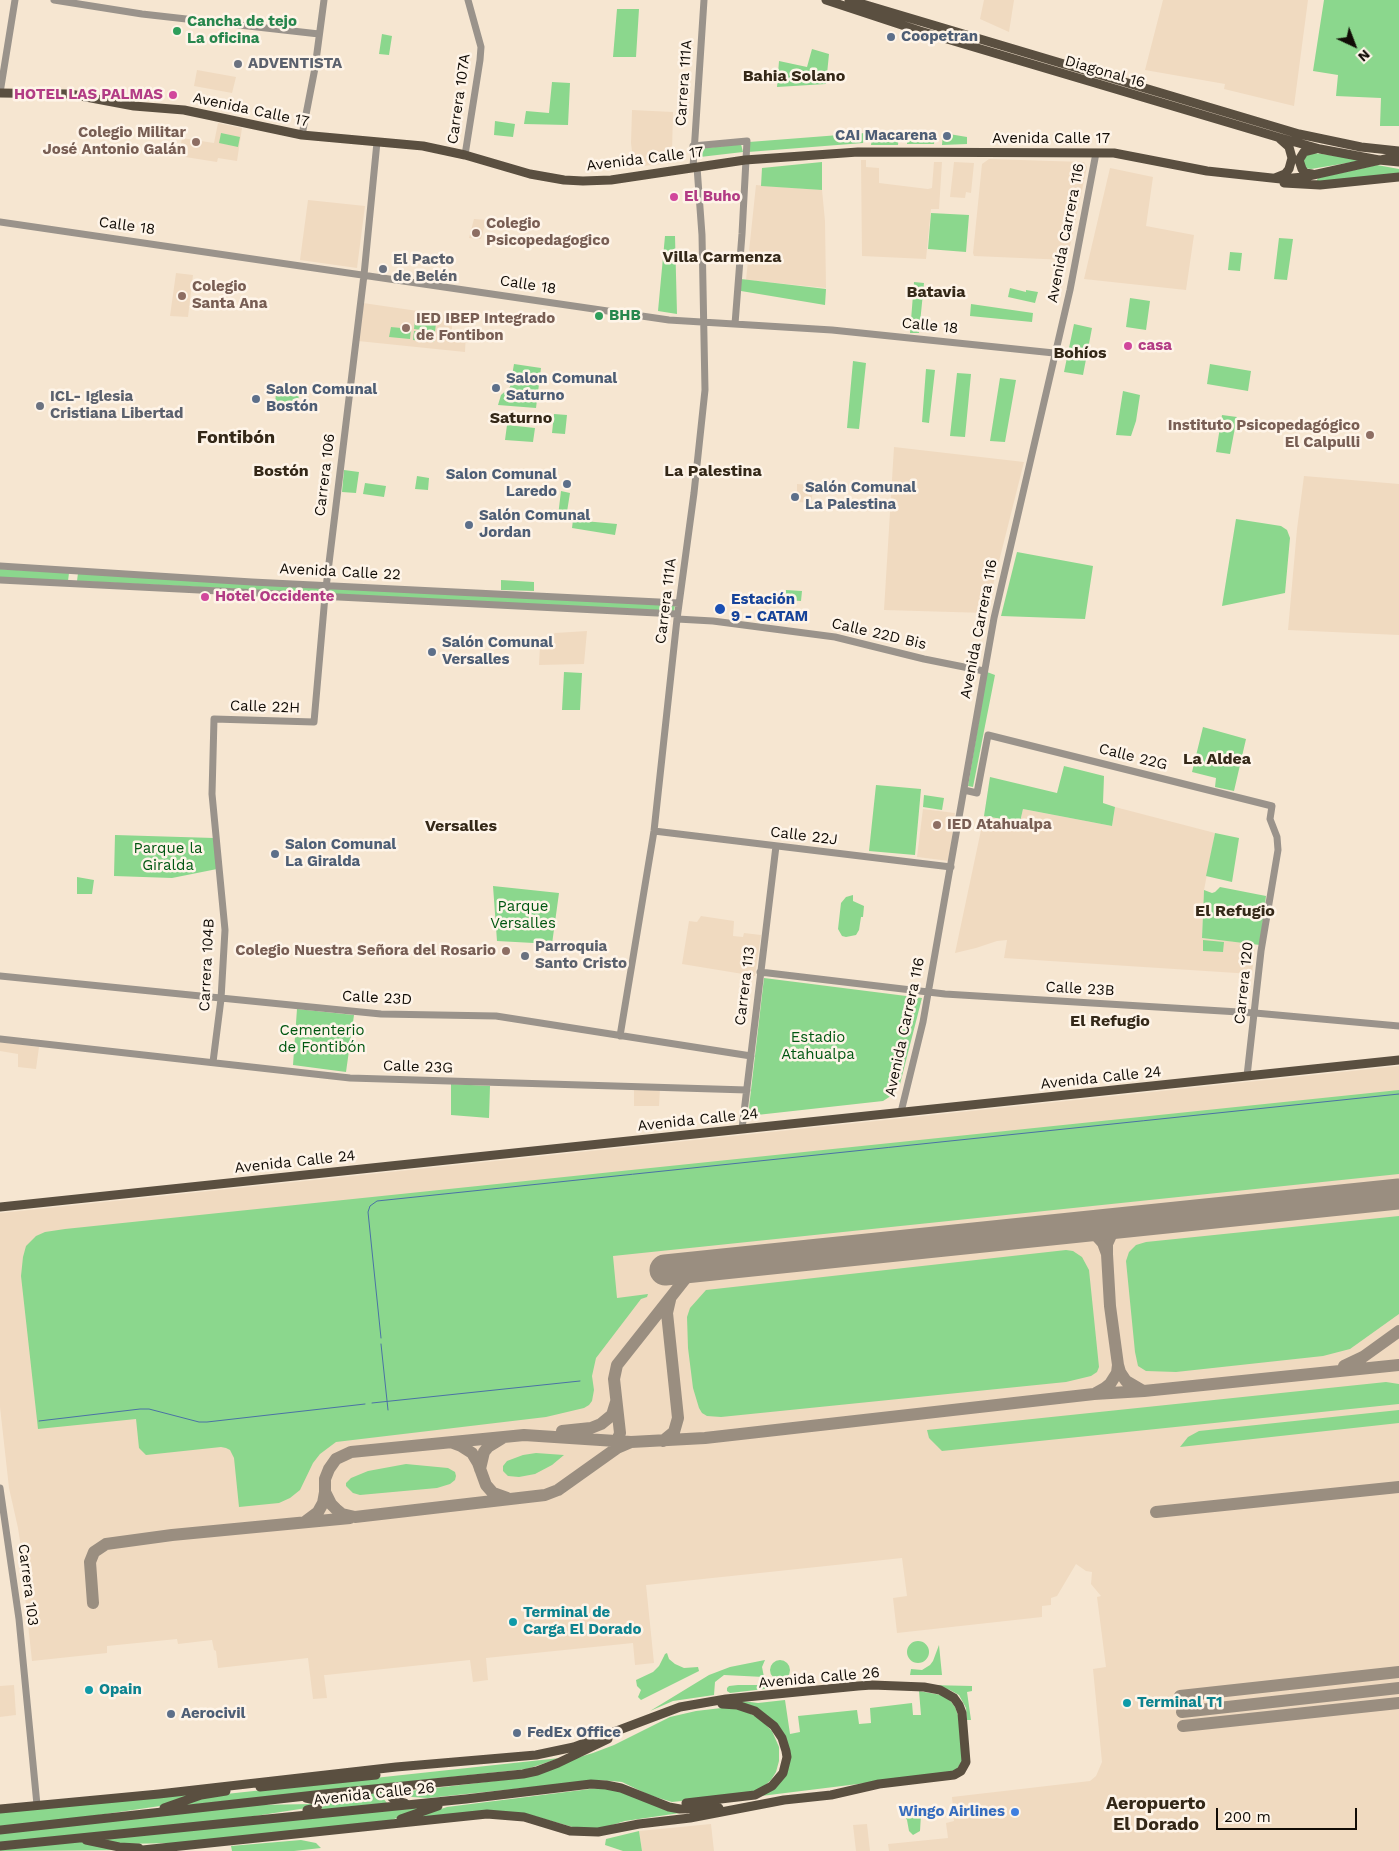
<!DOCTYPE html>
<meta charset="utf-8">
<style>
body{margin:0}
#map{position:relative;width:1399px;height:1851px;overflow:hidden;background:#f6e6d1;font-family:"Work Sans",sans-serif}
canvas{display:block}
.north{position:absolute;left:1329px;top:20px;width:50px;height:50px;-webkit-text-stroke:4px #fef4e8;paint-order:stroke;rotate:137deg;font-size:14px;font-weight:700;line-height:20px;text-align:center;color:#110c06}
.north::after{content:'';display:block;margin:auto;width:18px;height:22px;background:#110c06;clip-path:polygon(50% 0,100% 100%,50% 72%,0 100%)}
.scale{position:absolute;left:1216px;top:1808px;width:141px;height:22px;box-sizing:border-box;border:2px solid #110c06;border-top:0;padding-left:6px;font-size:15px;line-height:18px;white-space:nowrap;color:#110c06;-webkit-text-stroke:4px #fef4e8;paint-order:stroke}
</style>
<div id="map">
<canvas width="1399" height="1851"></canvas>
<div class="north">N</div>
<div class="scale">200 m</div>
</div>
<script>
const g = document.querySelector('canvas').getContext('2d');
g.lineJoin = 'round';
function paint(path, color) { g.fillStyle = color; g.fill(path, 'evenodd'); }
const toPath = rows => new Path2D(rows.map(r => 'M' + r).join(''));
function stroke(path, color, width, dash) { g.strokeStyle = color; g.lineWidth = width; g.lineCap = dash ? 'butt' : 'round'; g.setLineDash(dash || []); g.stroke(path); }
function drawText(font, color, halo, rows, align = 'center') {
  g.font = font + ' "Work Sans",sans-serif'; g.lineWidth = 5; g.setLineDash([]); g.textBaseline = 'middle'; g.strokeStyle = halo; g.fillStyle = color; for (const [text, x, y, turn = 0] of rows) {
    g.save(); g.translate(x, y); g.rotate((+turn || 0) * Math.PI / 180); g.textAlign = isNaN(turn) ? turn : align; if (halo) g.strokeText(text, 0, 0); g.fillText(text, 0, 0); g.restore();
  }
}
const built = toPath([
 [984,0,1014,0,1009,32,980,19],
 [1163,0,1308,0,1294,106,1224,89,1225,84,1145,70],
 [197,70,236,77,232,93,194,86],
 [632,110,673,112,672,152,669,152,671,163,634,167,631,143],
 [218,123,242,128,237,161,218,158,217,162,179,156,182,138,214,143],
 [989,159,1084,162,1087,167,1067,260,974,256,973,253,982,164],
 [861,160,866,160,866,167,879,168,879,183,928,189,932,188,934,162,942,162,939,209,931,209,926,259,862,256],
 [954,162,974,163,971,193,966,192,965,198,950,197],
 [1110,168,1153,177,1146,226,1194,235,1186,290,1084,279],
 [756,185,822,190,825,221,826,288,746,280],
 [308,200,365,206,357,268,300,260],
 [474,219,486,220,481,239,469,238],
 [176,273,193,275,188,317,170,316],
 [363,303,452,316,452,331,466,332,465,352,358,341],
 [894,447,1024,462,986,613,884,610],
 [1304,476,1399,484,1399,635,1288,630,1297,529],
 [797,484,814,485,811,503,797,502],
 [587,631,584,664,539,665,540,646,555,633],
 [1115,807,1215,833,1204,890,1202,938,1255,944,1252,974,1004,958,1007,940,997,941,976,948,955,953,984,816,1020,822,1023,809,1112,826],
 [923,809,955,813,949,861,917,857],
 [701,916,734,921,733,936,743,937,744,933,761,935,755,976,682,964,689,921,697,922],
 [0,1042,39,1047,36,1069,18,1067,18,1054,0,1051],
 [1399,1066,1399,1851,889,1851,888,1844,948,1838,946,1823,954,1821,952,1797,1090,1781,1096,1776,1102,1762,1093,1669,1106,1667,1097,1597,1101,1596,1091,1584,1092,1572,1086,1571,1076,1564,1057,1596,1051,1598,1051,1605,1042,1606,1042,1617,897,1633,893,1598,907,1596,902,1558,646,1585,654,1663,635,1665,633,1643,486,1658,488,1680,473,1682,470,1660,326,1675,324,1675,327,1698,313,1699,308,1658,218,1668,216,1651,214,1650,212,1640,178,1644,177,1639,107,1646,107,1653,32,1661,22,1568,24,1567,18,1528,9,1488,0,1407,0,1213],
 [634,1089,660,1089,659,1106,634,1106],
 [14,1685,16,1715,0,1717,0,1686],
 [711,1824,714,1851,642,1851,639,1831],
 [867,1824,870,1851,856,1851,853,1825]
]);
const green = toPath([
 [1324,0,1399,0,1399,126,1380,126,1381,98,1336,96,1338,75,1313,71],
 [617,9,639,9,636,57,613,57],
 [382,34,392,36,389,55,379,54],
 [812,49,829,54,826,84,777,87,779,61,807,67],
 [552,82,570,83,568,125,524,124,526,111,549,113],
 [495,121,515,124,513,137,494,135],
 [908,131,935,134,934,144,907,144],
 [873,132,899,135,898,145,871,145],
 [221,133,240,137,238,147,219,143],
 [865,133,863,143,748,152,749,142],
 [943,133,967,137,967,144,942,145],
 [741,144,743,152,700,157,698,149],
 [1314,153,1322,154,1365,160,1311,169,1304,168,1304,156],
 [822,162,822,190,761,186,762,168],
 [1377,165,1399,169,1399,174,1316,182,1318,178],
 [931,213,969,215,966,252,928,249],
 [665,236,675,236,677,314,658,311],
 [1279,238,1293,239,1287,280,1274,279],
 [1230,252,1242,253,1240,271,1228,270],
 [741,279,826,289,825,305,741,291],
 [914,282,924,283,919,333,910,333],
 [1010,288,1026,292,1026,290,1038,292,1035,303,1008,297],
 [1130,298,1150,301,1146,330,1126,327],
 [971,304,1033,313,1032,322,970,316],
 [415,320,436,323,435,332,414,329],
 [1074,324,1092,328,1083,375,1064,372],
 [391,327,411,329,410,339,389,337],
 [414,331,435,332,434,342,413,340],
 [853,361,866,363,859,429,847,428],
 [514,364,541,368,536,408,498,405,501,395,510,387],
 [1210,364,1251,371,1248,391,1207,384],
 [926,369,935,370,929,423,922,422],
 [957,373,971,374,965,437,950,436],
 [1000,378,1016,380,1005,442,990,441],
 [1123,391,1140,395,1136,421,1131,436,1116,435],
 [276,392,299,395,297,408,275,405],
 [554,414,567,415,565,434,552,433],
 [1222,415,1237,417,1230,454,1216,452],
 [507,425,535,428,533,442,505,440],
 [344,470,359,472,356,493,342,492],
 [417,476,429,478,428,490,415,489],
 [365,483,386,486,384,497,363,494],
 [561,491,570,493,566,518,558,516],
 [1236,519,1281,526,1287,530,1290,538,1285,593,1222,606],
 [573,520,617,524,615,535,572,528],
 [1017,552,1093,566,1085,619,1001,616],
 [0,569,69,573,68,581,0,578],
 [78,573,323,587,322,593,77,581],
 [501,580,534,582,534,591,501,590],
 [329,587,675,605,674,611,328,594],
 [786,590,802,591,801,601,785,600],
 [564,672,582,673,580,710,562,710],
 [987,672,995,675,973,787,968,786],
 [1203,727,1246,739,1234,791,1215,787,1216,778,1192,772],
 [1064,766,1104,776,1103,803,1115,807,1112,826,1023,809,1020,822,984,816,990,777,1057,793],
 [876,785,921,789,915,855,869,851],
 [924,795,944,798,942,810,923,807],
 [1215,833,1239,838,1232,882,1206,876],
 [115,835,214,838,217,869,172,878,114,876],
 [77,877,94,880,92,894,77,894],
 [493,886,559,893,552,944,497,941],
 [1220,887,1266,896,1260,945,1202,938,1204,890,1212,893,1215,892],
 [853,895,853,901,864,906,863,917,861,917,859,930,856,935,846,937,842,936,838,929,841,903,846,897],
 [1203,940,1224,942,1223,952,1203,951],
 [764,978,922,998,900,1084,894,1094,883,1101,748,1116],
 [297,1009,354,1015,346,1072,293,1065],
 [451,1084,490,1086,489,1118,451,1115],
 [1399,1090,1399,1174,613,1256,617,1298,648,1294,647,1297,641,1299,596,1358,592,1376,594,1390,592,1401,589,1405,584,1408,546,1417,336,1442,320,1454,313,1463,300,1490,290,1498,279,1503,239,1507,234,1458,230,1450,226,1448,221,1447,146,1455,139,1448,136,1419,38,1429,21,1276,23,1257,26,1246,36,1236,45,1232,65,1229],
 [1399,1216,1399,1314,1350,1349,1323,1356,1176,1372,1146,1371,1138,1366,1135,1352,1126,1261,1129,1252,1136,1245,1146,1242],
 [1066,1250,1073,1251,1082,1257,1089,1270,1099,1367,1097,1372,1091,1376,1066,1382,721,1417,707,1416,702,1413,699,1408,693,1388,688,1348,687,1317,690,1308,706,1290],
 [1386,1382,1399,1384,1399,1404,942,1451,929,1438,927,1430],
 [1399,1410,1399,1423,1180,1447,1188,1437,1199,1431],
 [536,1453,564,1455,552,1465,535,1474,519,1477,508,1476,503,1471,503,1466,507,1461,523,1455],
 [406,1464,448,1468,455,1472,456,1476,455,1480,450,1484,437,1488,360,1495,353,1493,346,1486,346,1483,351,1478,368,1471],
 '907 1652a11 11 0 1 1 22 0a11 11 0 1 1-22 0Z',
 [939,1645,942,1675,910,1675,911,1669,922,1670,930,1665,933,1661],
 [667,1653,669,1659,675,1664,684,1668,698,1667,699,1671,641,1700,638,1697,641,1690,637,1686,636,1680,653,1672,659,1666,665,1654],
 '770 1670a10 10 0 1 1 20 0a10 10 0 1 1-20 0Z',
 [765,1660,762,1667,764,1677,724,1675,715,1682,714,1695,673,1701,650,1711,709,1675,730,1667],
 [738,1685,758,1685,773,1688,730,1693,727,1691,727,1688,729,1686],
 [929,1685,972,1686,972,1691,967,1692,971,1720,967,1720,966,1708,959,1695,950,1690],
 [919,1691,941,1695,949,1699,955,1707,959,1718,962,1761,955,1772,761,1796,783,1777,784,1735,734,1700,758,1703,785,1700,790,1734,800,1732,798,1716,857,1710,859,1724,871,1723,870,1708,912,1703,913,1715,921,1715],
 [730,1707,738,1708,759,1718,772,1731,779,1747,779,1761,776,1772,771,1780,763,1787,748,1794,672,1802,649,1795,622,1782,600,1780,428,1798,396,1796,401,1792,503,1780,593,1753,614,1745,670,1717,696,1711],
 [560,1758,527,1769,178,1806,205,1797,226,1794],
 [606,1787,680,1813,625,1821,602,1828,583,1830,527,1814,410,1819,447,1807],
 [386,1791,383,1798,387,1803,320,1811,324,1804,320,1797],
 [195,1794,167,1805,71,1819,0,1826,0,1812],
 [312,1804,315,1806,313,1807,242,1818,0,1843,0,1833,255,1805],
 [428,1806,389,1821,176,1843,118,1844,95,1839],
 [921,1814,920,1831,913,1835,909,1831,907,1820,904,1815],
 [639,1831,642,1851,623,1851,605,1845,606,1839],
 [301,1840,316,1843,321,1848,294,1851,232,1851,231,1846],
 [77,1841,120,1850,0,1851,0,1850]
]);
const stream = toPath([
 [381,1338,368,1212,370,1206,377,1201,1399,1094],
 [381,1344,388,1410],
 [372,1403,580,1381],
 [39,1421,140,1409,149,1409,199,1422,207,1422,365,1404]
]);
const taxiway = toPath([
 [1076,1227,1088,1229,1094,1233,1103,1243,1107,1254,1110,1306,1118,1365,1117,1373,1110,1384,1105,1388,1096,1393],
 [1107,1254,1107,1244,1112,1233,1120,1225,1129,1222],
 [1118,1365,1120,1372,1126,1381,1143,1391],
 [1344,1366,1363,1357,1399,1331],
 [562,1431,591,1428,601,1424,612,1415,616,1402],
 [663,1441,674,1432,678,1418,667,1313,670,1300],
 [631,1442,617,1448,558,1490,545,1495,355,1517,342,1514,336,1509,331,1504,325,1492,325,1479,329,1469,336,1459,351,1452,524,1435,631,1442,705,1438,1094,1394,1144,1391,1399,1365],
 [453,1443,461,1446,472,1453,478,1463,486,1485,493,1493,507,1498],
 [615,1447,620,1433,614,1379,617,1365,689,1274,697,1268,707,1265],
 [480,1469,484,1452,488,1447,501,1439],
 [1156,1512,1399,1487],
 [306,1521,318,1512,323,1503,325,1492],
 [93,1603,90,1562,94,1552,106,1544,172,1535,350,1518],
 [1180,1696,1399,1672],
 [1182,1712,1399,1688],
 [1183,1726,1399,1703]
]);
const runway = toPath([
 [665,1270,1399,1194]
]);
const minor = toPath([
 [54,0,142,14,319,34],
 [0,93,15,0],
 [302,135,315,68,324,0],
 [693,146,747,141,742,234,735,324],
 [465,155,480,60,481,47,468,0],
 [693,168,704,0],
 [0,222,669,320,832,330,1054,353],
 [0,566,252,582,679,603],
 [0,580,677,614],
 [677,619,713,621,835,637,924,659,984,671],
 [964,790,977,793,988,735,1272,806,1270,819,1277,837,1278,850,1261,951,1247,1076],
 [654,831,951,867],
 [760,972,945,994,1255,1013,1399,1026],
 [0,976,381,1014,496,1016,751,1056],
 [620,1036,654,831,677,619,694,493,705,390,702,235,697,167],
 [0,1039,350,1078,747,1090],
 [213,1062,221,999,225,930,212,794,214,719,314,722,325,596,364,275,377,142],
 [901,1112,923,1022,994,618,1070,290,1096,153],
 [742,1129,776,846],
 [0,1488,19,1619,37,1805]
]);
const major = toPath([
 [826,0,920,31,1277,137,1320,149,1379,160,1399,162],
 [849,0,1299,134,1361,147,1399,151],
 [0,93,70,94,134,106,184,110,302,135,423,146,465,155,530,174,564,180,583,181,611,180,745,160,858,152,1114,153,1207,171,1281,179,1304,177,1399,156],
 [1312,174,1305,173,1302,169,1299,160,1304,152,1316,149],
 [1275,178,1285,174,1289,169,1292,158,1289,147,1280,139],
 [1284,183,1320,185,1399,177],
 [0,1207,1399,1060],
 [260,1787,376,1775],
 [401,1790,392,1793,392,1798,397,1801,405,1803],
 [306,1798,315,1800,318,1805,317,1808,307,1810],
 [686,1803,755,1795,772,1786,783,1773,787,1757,786,1751,782,1738,774,1726,755,1711,737,1705,722,1704],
 [164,1808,201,1795,226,1791],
 [0,1809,159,1794,396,1767,536,1755,574,1747,680,1707,726,1699,858,1686,872,1685,924,1687,940,1690,954,1698,959,1705,962,1713,966,1762,961,1771,954,1775,879,1784,831,1795,784,1800,690,1818,639,1824,598,1832,570,1831,524,1817,487,1814,133,1851],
 [401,1819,438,1806],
 [0,1830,324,1794,523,1774,537,1771,558,1763,608,1739],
 [86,1840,119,1847,139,1848],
 [0,1846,466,1799,591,1784,606,1785,621,1788,669,1807,680,1809,719,1808]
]);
const markers = [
 [177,31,5,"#2e9e5b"],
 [891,37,5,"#5c6f8a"],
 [238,64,5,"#6b7280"],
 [173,95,5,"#d1479c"],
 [947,136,5,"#5c6f8a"],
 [196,142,5,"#8d6e63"],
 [674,197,5,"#d1479c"],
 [476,233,5,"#8d6e63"],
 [383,269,5,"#6b7280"],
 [182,296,5,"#8d6e63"],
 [599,316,5,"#2e9e5b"],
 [406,328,5,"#8d6e63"],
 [1128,346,5,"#d1479c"],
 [496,388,5,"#5c6f8a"],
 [256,399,5,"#5c6f8a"],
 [40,406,5,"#6b7280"],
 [1370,435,5,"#8d6e63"],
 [567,484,5,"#5c6f8a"],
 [795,497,5,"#5c6f8a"],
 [469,525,5,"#5c6f8a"],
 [205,597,5,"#d1479c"],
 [720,609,6,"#1a4fb4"],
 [432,652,5,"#5c6f8a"],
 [937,825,5,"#8d6e63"],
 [275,854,5,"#5c6f8a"],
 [506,951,5,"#8d6e63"],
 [525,956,5,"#6b7280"],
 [513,1622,5,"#0f9aa8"],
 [89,1690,5,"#0f9aa8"],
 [1127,1703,5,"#0f9aa8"],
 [171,1714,5,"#5c6f8a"],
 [517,1733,5,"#5c6f8a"],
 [1015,1812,5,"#3f7fe0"]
];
const leisureNames = [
 ["Cancha de tejo",187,22],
 ["La oficina",187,39],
 ["BHB",609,316]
];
const serviceNames = [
 ["Coopetran",901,37],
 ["CAI Macarena",937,136,"right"],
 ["Salon Comunal",506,379],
 ["Saturno",506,396],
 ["Salon Comunal",266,390],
 ["Bostón",266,407],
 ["Salon Comunal",557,475,"right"],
 ["Laredo",557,492,"right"],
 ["Salón Comunal",805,488],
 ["La Palestina",805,505],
 ["Salón Comunal",479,516],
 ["Jordan",479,533],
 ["Salón Comunal",442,643],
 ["Versalles",442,660],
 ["Salon Comunal",285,845],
 ["La Giralda",285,862],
 ["Aerocivil",181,1714],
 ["FedEx Office",527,1733]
];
const worshipNames = [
 ["ADVENTISTA",248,64],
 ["El Pacto",393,260],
 ["de Belén",393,277],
 ["ICL- Iglesia",50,397],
 ["Cristiana Libertad",50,414],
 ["Parroquia",535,947],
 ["Santo Cristo",535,964]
];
const streetNames = [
 ["Diagonal 16",1105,72,16],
 ["Carrera 111A",684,83,-86],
 ["Carrera 107A",459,99,-82],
 ["Avenida Calle 17",251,110,12],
 ["Avenida Calle 17",1051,139],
 ["Avenida Calle 17",645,159,-7],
 ["Calle 18",127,226,8],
 ["Avenida Carrera 116",1066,233,-79],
 ["Calle 18",528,285,9],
 ["Calle 18",930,326,6],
 ["Carrera 106",325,475,-83],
 ["Avenida Calle 22",340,572,3],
 ["Carrera 111A",666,601,-83],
 ["Avenida Carrera 116",979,629,-79],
 ["Calle 22D Bis",879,634,13],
 ["Calle 22H",265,707,2],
 ["Calle 22G",1133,757,14],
 ["Calle 22J",804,836,7],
 ["Carrera 104B",207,965,-87],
 ["Carrera 120",1244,983,-84],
 ["Carrera 113",745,986,-83],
 ["Calle 23B",1080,989,3],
 ["Calle 23D",377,998,3],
 ["Avenida Carrera 116",905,1027,-78],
 ["Calle 23G",418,1067,2],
 ["Avenida Calle 24",1101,1078,-6],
 ["Avenida Calle 24",698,1120,-6],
 ["Avenida Calle 24",295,1162,-6],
 ["Carrera 103",28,1585,83],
 ["Avenida Calle 26",819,1678,-5],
 ["Avenida Calle 26",374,1794,-6]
];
const hotelNames = [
 ["HOTEL LAS PALMAS",163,95,"right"],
 ["El Buho",684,197],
 ["casa",1138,346],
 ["Hotel Occidente",215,597]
];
const educationNames = [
 ["Colegio Militar",186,133,"right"],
 ["José Antonio Galán",186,150,"right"],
 ["Colegio",486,224],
 ["Psicopedagogico",486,241],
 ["Colegio",192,287],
 ["Santa Ana",192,304],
 ["IED IBEP Integrado",416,319],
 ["de Fontibon",416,336],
 ["Instituto Psicopedagógico",1360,426,"right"],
 ["El Calpulli",1360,443,"right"],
 ["IED Atahualpa",947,825],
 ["Colegio Nuestra Señora del Rosario",496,951,"right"]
];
const transitNames = [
 ["Estación",731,600],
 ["9 - CATAM",731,617]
];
const parkNames = [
 ["Parque la",168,849],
 ["Giralda",168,866],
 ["Parque",523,907],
 ["Versalles",523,924],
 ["Cementerio",322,1031],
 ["de Fontibón",322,1048],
 ["Estadio",818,1038],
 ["Atahualpa",818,1055]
];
const cultureNames = [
 ["Terminal de",523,1613],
 ["Carga El Dorado",523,1630],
 ["Opain",99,1690],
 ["Terminal T1",1137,1703]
];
const shopNames = [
 ["Wingo Airlines",1005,1812]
];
const neighbourhoodNames = [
 ["Bahia Solano",794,76],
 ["Villa Carmenza",722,257],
 ["Batavia",936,292],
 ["Bohíos",1080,353],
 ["Saturno",521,418],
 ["Bostón",281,471],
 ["La Palestina",713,471],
 ["La Aldea",1217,759],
 ["Versalles",461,826],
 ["El Refugio",1235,911],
 ["El Refugio",1110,1021]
];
const quarterNames = [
 ["Fontibón",236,438],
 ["Aeropuerto",1156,1804],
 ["El Dorado",1156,1825]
];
paint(built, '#f0dac0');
paint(green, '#8bd78d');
stroke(stream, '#4a72a5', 1);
stroke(taxiway, '#9a8e80', 12);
stroke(runway, '#9a8e80', 31);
stroke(minor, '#9a938b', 7);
stroke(major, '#5a4f40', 9);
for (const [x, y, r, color] of markers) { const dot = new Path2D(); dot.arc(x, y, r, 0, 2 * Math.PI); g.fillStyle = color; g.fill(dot); stroke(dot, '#fef4e8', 2); }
drawText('bold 15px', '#27864d', '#fef4e8', leisureNames, 'left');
drawText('bold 15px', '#4e5e75', '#fef4e8', serviceNames, 'left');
drawText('bold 15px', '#5b616d', '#fef4e8', worshipNames, 'left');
drawText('15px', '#110c06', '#fef4e8', streetNames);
drawText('bold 15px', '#b23c85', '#fef4e8', hotelNames, 'left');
drawText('bold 15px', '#785e54', '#fef4e8', educationNames, 'left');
drawText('bold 15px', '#164399', '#fef4e8', transitNames, 'left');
drawText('15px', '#005711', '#fef4e8', parkNames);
drawText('bold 15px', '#0d838f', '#fef4e8', cultureNames, 'left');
drawText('bold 15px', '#366cbe', '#fef4e8', shopNames, 'right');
drawText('bold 16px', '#342818', '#fef4e8', neighbourhoodNames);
drawText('bold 18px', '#342818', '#fef4e8', quarterNames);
</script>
